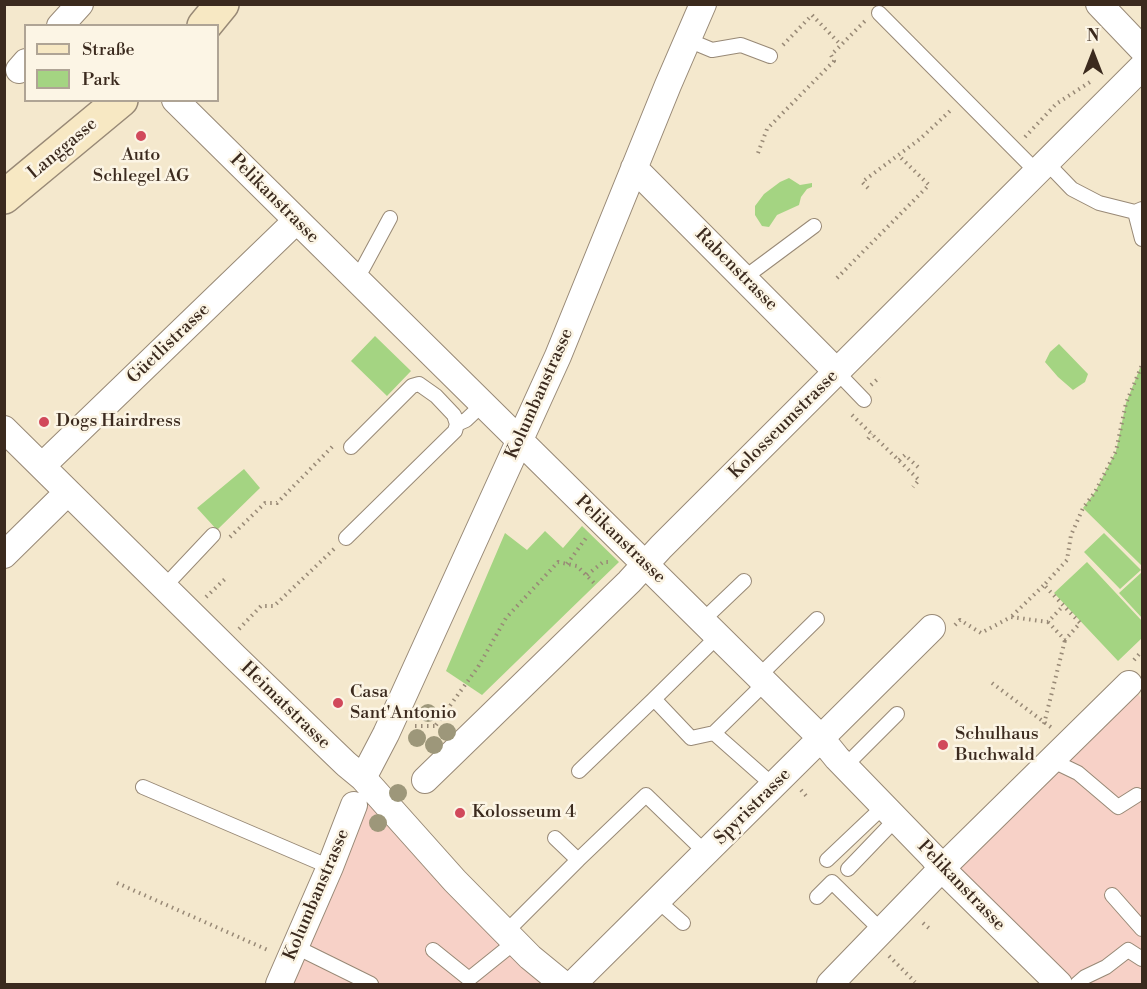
<!DOCTYPE html>
<meta charset="utf-8">
<style>
body{margin:0}
#map{position:relative;width:1147px;height:989px;overflow:hidden;background:#f4e8cd;font-family:"Libre Bodoni",serif}
canvas{display:block}
.frame{position:absolute;inset:0;border:6px solid #3b2a1e;pointer-events:none}
.legend{position:absolute;left:24px;top:24px;width:195px;height:78px;box-sizing:border-box;background:#fcf5e5;border:2px solid #afa495;margin:0;padding:8px 10px;list-style:none;font-size:18px;color:#3b2a1e}
.legend li{display:flex;align-items:center;gap:12px;height:30px}
.legend b{width:30px;border:2px solid #afa495}
.north{position:absolute;left:1063px;top:24px;width:60px;height:60px;-webkit-text-stroke:4px #fcf5e5;paint-order:stroke;rotate:0deg;font-size:16px;font-weight:700;line-height:24px;text-align:center;color:#3b2a1e}
.north::after{content:'';display:block;margin:auto;width:21px;height:27px;background:#3b2a1e;clip-path:polygon(50% 0,100% 100%,50% 72%,0 100%)}
</style>
<div id="map">
<canvas width="1147" height="989"></canvas>
<div class="frame"></div>
<ul class="legend">
<li><b style="height:8px;background:#f7e8c3"></b>Straße</li>
<li><b style="height:16px;background:#a4d482"></b>Park</li>
</ul>
<div class="north">N</div>
</div>
<script>
const g = document.querySelector('canvas').getContext('2d');
g.lineJoin = 'round';
function paint(path, color) { g.fillStyle = color; g.fill(path, 'evenodd'); }
const toPath = rows => new Path2D(rows.map(r => 'M' + r).join(''));
function stroke(path, color, width, dash) { g.strokeStyle = color; g.lineWidth = width; g.lineCap = dash ? 'butt' : 'round'; g.setLineDash(dash || []); g.stroke(path); }
function drawText(font, color, halo, rows, align = 'center') {
  g.font = font + ' "Libre Bodoni",serif'; g.lineWidth = 5; g.setLineDash([]); g.textBaseline = 'middle'; g.strokeStyle = halo; g.fillStyle = color; for (const [text, x, y, turn = 0] of rows) {
    g.save(); g.translate(x, y); g.rotate((+turn || 0) * Math.PI / 180); g.textAlign = isNaN(turn) ? turn : align; if (halo) g.strokeText(text, 0, 0); g.fillText(text, 0, 0); g.restore();
  }
}
const built = toPath([
 [1129,684,1142,699,1142,984,1059,984,951,859],
 [363,778,563,984,282,984]
]);
const green = toPath([
 [789,178,800,185,812,183,812,187,807,189,801,197,799,205,777,215,769,227,762,226,755,215,755,206,764,194,780,182],
 [375,336,411,371,387,396,351,361],
 [1059,344,1088,374,1085,382,1073,390,1058,377,1045,362,1050,352],
 [1142,367,1142,566,1083,508,1095,492,1116,451,1126,403,1140,368],
 [244,469,260,488,217,530,197,508],
 [582,526,619,562,482,695,446,671,505,533,527,550,545,531,563,548],
 [1104,533,1141,570,1120,589,1084,552],
 [1087,562,1142,621,1142,638,1118,661,1054,593],
 [1142,572,1142,618,1119,593]
]);
const path = toPath([
 [783,45,812,15,841,45],
 [1025,137,1056,104,1090,82],
 [758,153,767,129,834,61,831,55,865,21],
 [868,188,862,182,920,139,951,110],
 [837,278,929,185,898,155],
 [871,385,880,377],
 [852,415,919,480,913,487],
 [868,439,872,434],
 [899,460,905,455,919,468],
 [230,537,265,503,277,503,334,445],
 [567,564,586,538],
 [587,575,603,562,608,562],
 [206,597,226,578],
 [1012,616,1044,585],
 [1048,622,1065,640,1080,623,1044,585,1067,560,1071,535,1083,508,1095,492,1116,451,1126,403,1142,365],
 [955,625,960,620,981,633,1011,617,1048,622,1063,606],
 [239,629,261,606,274,606,334,549],
 [1134,660,1142,651],
 [992,683,1052,728],
 [1044,724,1065,640],
 [436,725,478,667,506,618,558,562,577,566,594,583],
 [415,726,437,726],
 [801,790,809,799],
 [117,883,270,951],
 [923,923,930,929],
 [889,956,915,982]
]);
const service = toPath([
 [879,13,1037,172],
 [688,40,712,50,741,45,770,56],
 [1046,162,1072,189,1099,203,1135,212,1142,209],
 [1135,212,1142,239],
 [353,277,363,268,390,218],
 [744,278,814,226],
 [837,372,864,400],
 [351,447,412,386,419,384,436,396,454,415,457,424],
 [346,538,455,431,457,424,466,420,483,404],
 [164,587,213,535],
 [702,621,744,581],
 [758,677,817,619],
 [765,683,714,733,774,786],
 [714,733,691,738,654,699,718,636],
 [1051,760,1078,773,1118,807,1137,795],
 [845,766,897,714],
 [579,771,654,699],
 [143,787,330,867],
 [578,860,646,795,706,853],
 [827,860,884,806],
 [848,869,896,819],
 [1112,895,1142,929],
 [817,897,832,882,882,931],
 [658,901,683,923],
 [506,932,578,860,555,838],
 [296,947,371,984],
 [433,950,469,979,515,942],
 [1077,984,1085,977,1106,967,1128,950,1142,959]
]);
const minor = toPath([
 [1099,4,1142,49],
 [60,26,80,4],
 [19,70,26,62],
 [175,100,820,737,837,758,933,857,942,869,1059,984],
 [634,168,837,372],
 [4,429,235,657,346,764,363,778,455,881,530,957,563,984],
 [42,466,296,221],
 [4,555,68,492],
 [363,778,386,734,558,356,668,85,703,4],
 [425,780,629,582,661,547,1142,67],
 [279,984,330,867,354,805],
 [573,984,932,628],
 [830,984,951,859,1129,684]
]);
const secondary = toPath([
 [204,26,222,4],
 [4,197,121,100]
]);
const trees = [
 [428,713],
 [447,732],
 [417,738],
 [434,745],
 [398,793],
 [378,823]
];
const markers = [
 [141,136,6,"#d1495b"],
 [44,422,6,"#d1495b"],
 [338,703,6,"#d1495b"],
 [943,745,6,"#d1495b"],
 [460,813,6,"#d1495b"]
];
const streetNames = [
 ["Langgasse",63,149,-40],
 ["Pelikanstrasse",274,199,45],
 ["Rabenstrasse",736,270,45],
 ["Güetlistrasse",169,344,-44],
 ["Kolumbanstrasse",540,394,-66],
 ["Kolosseumstrasse",784,425,-45],
 ["Pelikanstrasse",620,540,44],
 ["Heimatstrasse",285,706,44],
 ["Spyristrasse",753,807,-45],
 ["Pelikanstrasse",961,886,46],
 ["Kolumbanstrasse",317,895,-67]
];
const poiNames = [
 ["Auto",141,156,"center"],
 ["Schlegel AG",141,177,"center"],
 ["Dogs Hairdress",56,422],
 ["Casa",350,693],
 ["Sant'Antonio",350,714],
 ["Schulhaus",955,735],
 ["Buchwald",955,756],
 ["Kolosseum 4",472,813]
];
paint(built, '#f7d1c7');
paint(green, '#a4d482');
stroke(service, '#988976', 16);
stroke(minor, '#988976', 28);
stroke(secondary, '#988976', 36);
stroke(path, '#988976', 4, [1.5, 4.5]);
stroke(service, '#fff', 14);
stroke(minor, '#fff', 26);
stroke(secondary, '#f7e8c3', 33);
g.fillStyle = '#9d977a';
for (const [x, y] of trees) { g.beginPath(); g.arc(x, y, 9, 0, 2 * Math.PI); g.fill(); }
for (const [x, y, r, color] of markers) { const dot = new Path2D(); dot.arc(x, y, r, 0, 2 * Math.PI); g.fillStyle = color; g.fill(dot); stroke(dot, '#fcf5e5', 2); }
drawText('18px', '#3b2a1e', '#fcf5e5', streetNames);
drawText('18px', '#3b2a1e', '#fcf5e5', poiNames, 'left');
</script>
